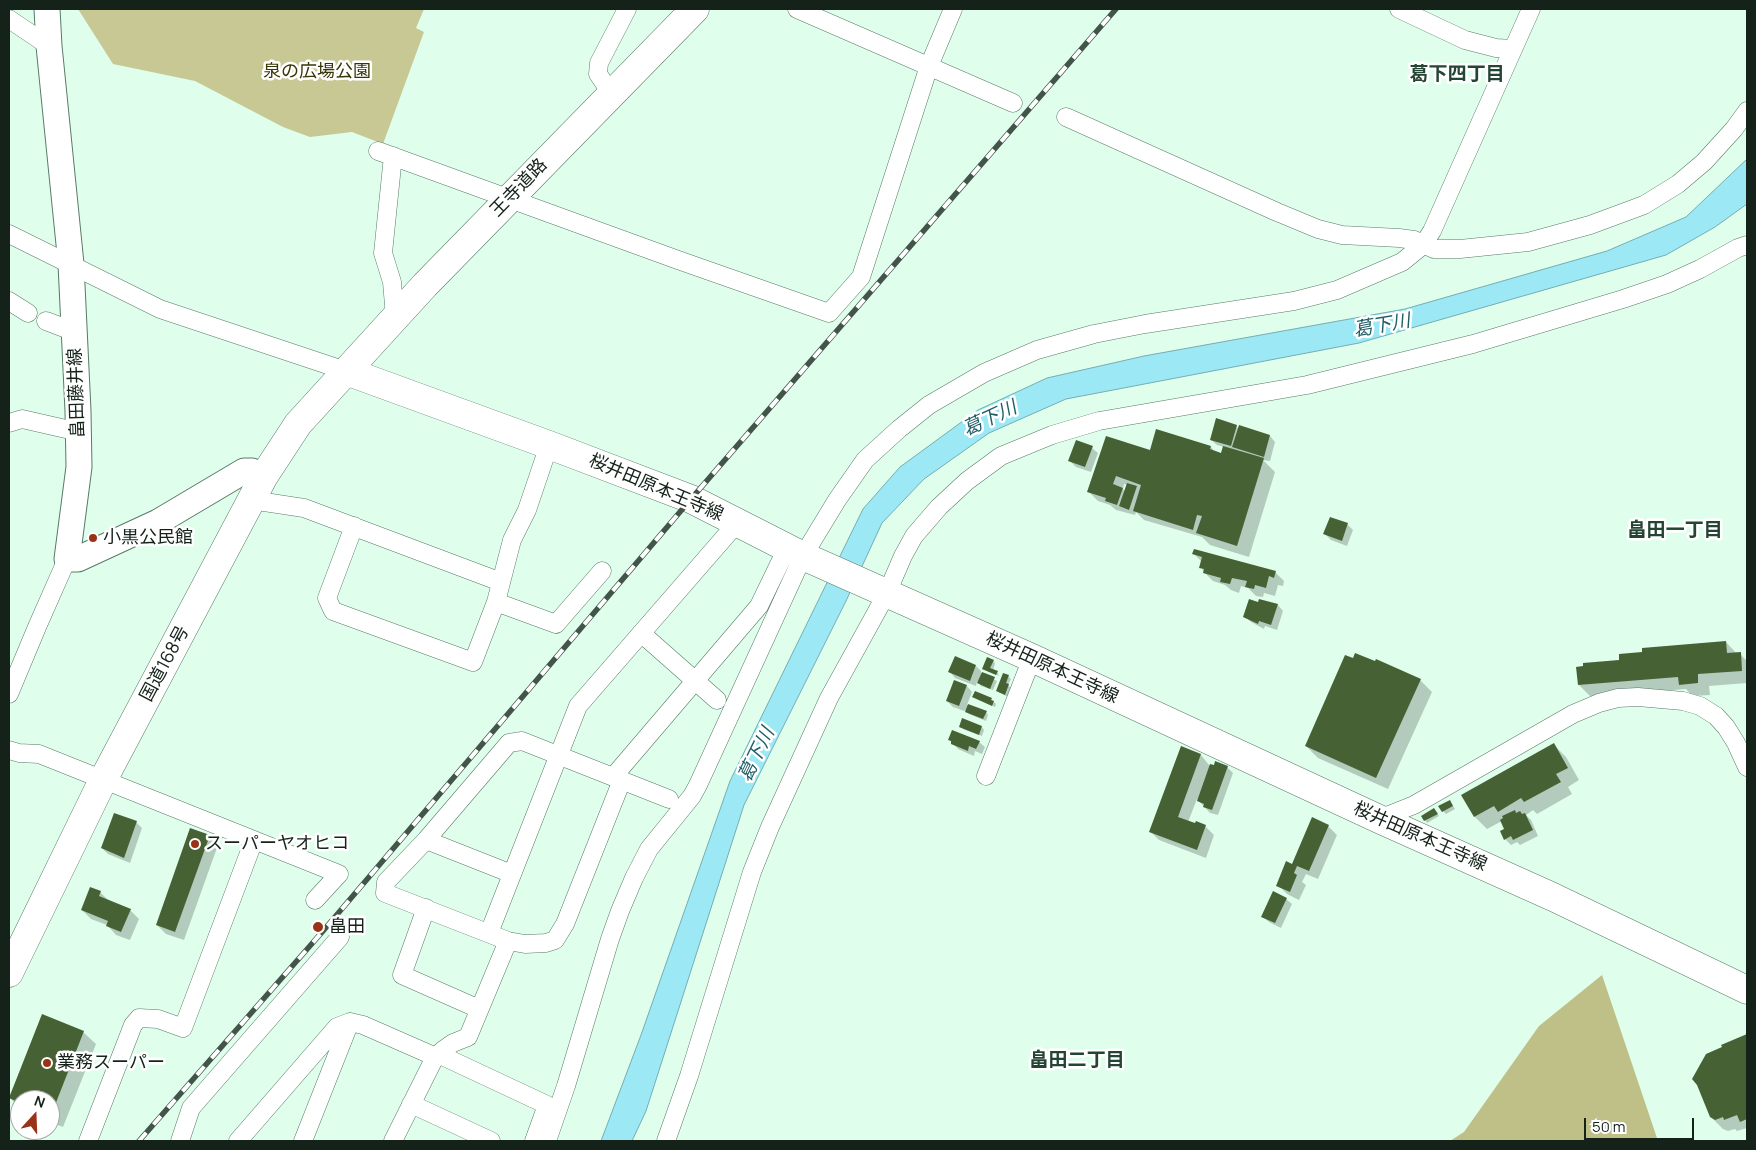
<!DOCTYPE html>
<meta charset="utf-8">
<style>
body{margin:0}
#map{position:relative;width:1756px;height:1150px;overflow:hidden;background:#e0feec;font-family:Manrope,sans-serif}
canvas{display:block}
.frame{position:absolute;inset:0;border:10px solid #14221a;pointer-events:none}
.north{position:absolute;left:10px;top:1090px;width:50px;height:50px;box-sizing:border-box;background:#fff;border:1px solid #a1a7a3;border-radius:50%;rotate:20deg;font-size:14px;font-weight:700;line-height:20px;text-align:center;color:#14221a}
.north::after{content:'';display:block;margin:auto;width:18px;height:22px;background:#9a3218;clip-path:polygon(50% 0,100% 100%,50% 72%,0 100%)}
.scale{position:absolute;left:1584px;top:1118px;width:110px;height:22px;box-sizing:border-box;border:2px solid #14221a;border-top:0;padding-left:6px;font-size:15px;line-height:18px;white-space:nowrap;color:#14221a;-webkit-text-stroke:4px #fff;paint-order:stroke}
</style>
<div id="map">
<canvas width="1756" height="1150"></canvas>
<div class="frame"></div>
<div class="north">N</div>
<div class="scale">50 m</div>
</div>
<script>
const g = document.querySelector('canvas').getContext('2d');
g.lineJoin = 'round';
function paint(path, color) { g.fillStyle = color; g.fill(path, 'evenodd'); }
const toPath = rows => new Path2D(rows.map(r => 'M' + r).join(''));
function stroke(path, color, width, dash) { g.strokeStyle = color; g.lineWidth = width; g.lineCap = dash ? 'butt' : 'round'; g.setLineDash(dash || []); g.stroke(path); }
function drawText(font, color, halo, rows, align = 'center') {
  g.font = font + ' Manrope,"Noto Sans JP",sans-serif'; g.lineWidth = 5; g.setLineDash([]); g.textBaseline = 'middle'; g.strokeStyle = halo; g.fillStyle = color; for (const [text, x, y, turn = 0] of rows) {
    g.save(); g.translate(x, y); g.rotate((+turn || 0) * Math.PI / 180); g.textAlign = isNaN(turn) ? turn : align; if (halo) g.strokeText(text, 0, 0); g.fillText(text, 0, 0); g.restore();
  }
}
const green = toPath([
 [78,9,424,9,416,28,424,32,383,144,352,132,310,137,283,127,195,81,113,64]
]);
const forest = toPath([
 [1602,975,1658,1141,1450,1141,1464,1132,1539,1026]
]);
const water = toPath([
 [1747,159,1747,204,1715,227,1666,255,1359,343,1066,399,989,433,924,479,882,523,846,601,744,805,646,1111,632,1141,601,1141,641,1035,730,781,863,509,900,467,978,410,1047,378,1144,356,1405,309,1607,251,1686,217,1747,159]
]);
const shadow = toPath([
 [1236,426,1239,429,1270,436,1275,442,1270,461,1263,460,1275,472,1249,557,1210,545,1202,537,1144,520,1136,512,1135,515,1116,510,1110,505,1098,501,1089,492,1151,452,1157,431,1211,447,1215,452,1222,454,1224,447,1217,445,1211,440],
 [1124,484,1127,485,1125,492,1123,489],
 [1092,448,1098,453,1091,472,1076,467,1070,461],
 [1331,518,1348,525,1353,530,1347,546,1331,540,1325,534],
 [1194,554,1275,572,1284,581,1283,586,1278,585,1275,596,1264,593,1263,597,1256,596,1248,588,1241,586,1239,593,1231,590,1225,585,1213,581,1204,572,1201,567,1202,562],
 [1260,601,1278,605,1283,611,1277,630,1265,626,1264,629,1251,622,1245,616,1259,604],
 [1726,642,1737,654,1740,654,1747,661,1747,683,1709,686,1710,695,1692,696,1686,689,1591,697,1579,685,1621,661],
 [993,661,995,663,993,671,997,672,999,676,984,669],
 [976,666,981,671,981,673,997,681,993,690,981,686,977,681,976,686,955,678,950,672],
 [1008,676,1011,679,1008,685,1011,688,1008,697,997,691],
 [1420,680,1432,692,1388,789,1318,758,1306,746],
 [967,686,972,692,967,705,986,712,988,715,986,721,969,714,965,710,964,711,953,707,947,701],
 [974,697,991,699,996,704,995,707],
 [963,720,982,727,984,730,982,736,963,729,961,726],
 [950,740,979,742,985,747,982,754,975,751,974,756,958,749],
 [1554,745,1566,757,1579,780,1568,787,1572,794,1537,814,1533,810,1526,815,1531,820,1538,836,1520,845,1517,842,1511,845,1505,839,1506,829,1502,821,1487,829,1475,817,1463,795],
 [1181,748,1201,755,1209,765,1214,767,1227,767,1233,773,1218,815,1210,813,1197,799,1188,822,1205,826,1214,835,1206,858,1159,840,1150,831],
 [1450,801,1455,809,1446,814,1443,811],
 [1434,810,1439,816,1427,823,1425,820],
 [136,822,142,828,130,863,108,854,102,848],
 [1328,826,1337,835,1318,879,1306,874,1302,882,1306,885,1299,900,1287,894,1278,885,1293,865],
 [209,836,218,845,184,940,166,934,157,925],
 [100,892,109,901,130,910,139,919,130,940,116,935,107,925,91,919,82,910],
 [1286,899,1292,904,1281,928,1269,922,1263,917],
 [43,1016,83,1032,96,1044,63,1127,50,1122,50,1100,20,1100,20,1108,9,1097],
 [1747,1036,1747,1128,1737,1131,1735,1129,1728,1131,1723,1129,1711,1117,1723,1048,1722,1045]
]);
const building = toPath([
 [1216,418,1237,425,1231,446,1210,440],
 [1239,425,1270,435,1264,457,1232,447],
 [1156,429,1211,446,1210,449,1221,453,1223,446,1264,458,1237,546,1196,533,1202,516,1197,515,1193,530,1133,511,1141,485,1116,476,1113,484,1123,488,1117,505,1105,501,1106,498,1087,492,1106,436,1150,450],
 [1076,440,1093,446,1085,467,1068,461],
 [1127,483,1137,486,1129,510,1119,506],
 [1330,517,1348,523,1342,541,1323,534],
 [1194,549,1276,571,1274,578,1269,576,1266,588,1255,585,1254,589,1245,587,1247,581,1232,578,1230,584,1220,582,1221,578,1203,573,1204,569,1199,568,1202,557,1192,554],
 [1249,599,1258,602,1259,599,1278,604,1271,625,1259,621,1258,624,1243,617],
 [1726,641,1727,653,1741,652,1742,671,1698,674,1698,683,1679,685,1678,677,1578,685,1576,667,1583,666,1583,663,1619,660,1619,654,1642,652,1642,648],
 [1355,653,1375,661,1376,659,1421,679,1376,778,1305,746,1345,655,1353,658],
 [955,656,976,665,970,681,948,672],
 [987,657,994,660,990,668,998,671,996,675,982,669],
 [982,672,995,677,990,689,977,683],
 [1003,673,1009,675,1006,683,1009,684,1005,695,996,691],
 [954,680,967,685,959,706,946,701],
 [975,691,992,698,991,700,994,701,992,706,972,697],
 [968,704,987,711,983,719,965,712],
 [962,718,982,726,979,735,959,727],
 [952,730,980,741,976,749,969,746,968,751,951,744,951,741,948,740],
 [1554,743,1568,768,1556,774,1561,782,1524,802,1521,798,1498,812,1494,806,1474,817,1461,795],
 [1181,746,1201,754,1178,817,1195,823,1196,821,1206,825,1197,850,1149,832],
 [1215,761,1228,766,1212,810,1203,807,1204,804,1197,801,1210,764,1214,765],
 [1450,800,1453,806,1442,812,1438,806],
 [1434,808,1438,814,1424,821,1421,816],
 [1515,810,1516,813,1520,811,1522,814,1525,813,1533,830,1513,840,1511,836,1504,840,1500,831,1504,829,1500,820,1503,818,1502,816],
 [114,813,137,821,124,858,101,848],
 [1312,817,1329,825,1309,871,1297,866,1294,873,1297,875,1290,892,1276,886,1286,861,1292,864],
 [190,828,210,835,175,932,156,925],
 [90,887,101,891,99,896,131,909,121,932,106,926,108,921,81,910],
 [1273,891,1287,898,1275,923,1261,917],
 [42,1014,84,1031,50,1118,50,1100,20,1100,20,1103,9,1098],
 [1747,1034,1747,1119,1740,1122,1737,1115,1724,1120,1723,1117,1715,1120,1710,1117,1697,1085,1692,1079,1706,1054,1722,1047,1721,1045]
]);
const minor = toPath([
 [797,9,1013,103],
 [1399,9,1465,40,1496,48,1513,49],
 [9,19,49,46],
 [611,93,598,74,599,63,627,9],
 [1066,117,1277,212,1318,229,1342,235,1399,238,1414,240,1434,249,1460,249,1528,242,1590,225,1644,205,1678,184,1704,162,1734,129,1747,111],
 [378,151,678,260,829,313,861,277,929,66,953,9],
 [393,156,383,253,392,282,395,317],
 [9,234,160,309,346,371],
 [9,301,28,313],
 [46,321,75,332],
 [9,423,22,419,79,432],
 [251,500,304,508,501,582],
 [354,526,327,598,333,611,473,662,496,602,512,540,527,510,549,445],
 [496,602,556,624,602,571],
 [641,633,717,700],
 [9,694,37,627,67,559],
 [9,750,19,753,39,754,339,874,315,900],
 [986,776,1032,658],
 [613,777,759,606,787,548],
 [622,780,565,924,555,940,546,943,525,944,508,941,385,893,386,882,426,840,509,743,522,741,669,799],
 [1379,819,1414,805,1573,714,1599,703,1618,698,1638,697,1683,701,1700,706,1716,716,1726,727,1736,743,1747,767],
 [426,840,512,874],
 [426,908,402,975,479,1009],
 [489,933,578,706,737,523],
 [438,1054,547,1105,534,1141],
 [411,1104,491,1141],
 [88,1141,133,1025,139,1018,158,1019,183,1028,254,840],
 [180,1141,191,1108,340,937],
 [238,1141,337,1027,350,1022,363,1025,436,1057],
 [303,1141,350,1022],
 [393,1141,433,1061,443,1050,453,1043,468,1037,508,941],
 [547,1141,566,1086,610,939,620,911,634,878,649,849,692,796,698,785,803,556,837,500,865,460,899,429,929,405,984,373,1037,350,1094,334,1145,324,1294,301,1337,290,1402,262,1423,245,1432,231,1531,9],
 [666,1141,689,1076,752,872,770,827,829,698,887,593,903,556,914,536,939,507,967,481,1001,456,1052,435,1099,421,1307,385,1473,344,1623,299,1667,284,1700,269,1738,248,1747,245]
]);
const secondary = toPath([
 [47,9,49,46,71,264,78,411,79,467,67,559,78,559,158,522,244,471,252,471,264,476]
]);
const primary = toPath([
 [346,371,549,445,691,499,803,556,1032,658,1379,819,1553,897,1747,990]
]);
const trunk = toPath([
 [9,973,103,780,264,476,298,424,425,285,695,9]
]);
const rail = toPath([
 [139,1141,323,931,691,499,1116,9]
]);
const markers = [
 [93,538,5,"#9a3218"],
 [195,844,5,"#9a3218"],
 [318,927,6,"#9a3218"],
 [47,1063,5,"#9a3218"]
];
const parkNames = [
 ["泉の広場公園",317,72]
];
const streetNames = [
 ["王寺道路",519,188,-46],
 ["畠田藤井線",77,393,-92],
 ["桜井田原本王寺線",656,488,23],
 ["国道168号",165,664,-62],
 ["桜井田原本王寺線",1052,668,25],
 ["桜井田原本王寺線",1420,837,24]
];
const poiNames = [
 ["小黒公民館",103,538],
 ["スーパーヤオヒコ",205,844],
 ["畠田",329,927],
 ["業務スーパー",57,1063]
];
const neighbourhoodNames = [
 ["葛下四丁目",1457,75],
 ["畠田一丁目",1675,531],
 ["畠田二丁目",1077,1061]
];
const waterNames = [
 ["葛下川",1382,326,-10],
 ["葛下川",990,419,-25],
 ["葛下川",757,755,-64]
];
paint(green, '#c7c894');
paint(forest, '#bec087');
paint(water, '#9ce8f5');
stroke(water, '#73adb3', 1);
paint(shadow, '#0003');
paint(building, '#466235');
stroke(minor, '#587a67', 19);
stroke(secondary, '#587a67', 27);
stroke(primary, '#587a67', 29);
stroke(trunk, '#587a67', 29);
stroke(minor, '#fff', 18);
stroke(secondary, '#fff', 25);
stroke(primary, '#fff', 28);
stroke(trunk, '#fff', 28);
stroke(rail, '#43554b', 5.5);
stroke(rail, '#fff', 4, [11]);
for (const [x, y, r, color] of markers) { const dot = new Path2D(); dot.arc(x, y, r, 0, 2 * Math.PI); g.fillStyle = color; g.fill(dot); stroke(dot, '#fff', 2); }
drawText('18px', '#363607', '#fff', parkNames);
drawText('18px', '#14221a', '#fff', streetNames);
drawText('18px', '#14221a', '#fff', poiNames, 'left');
drawText('bold 19px', '#244534', '#fff', neighbourhoodNames);
drawText('italic 19px', '#1f5d67', '#fff', waterNames);
</script>
